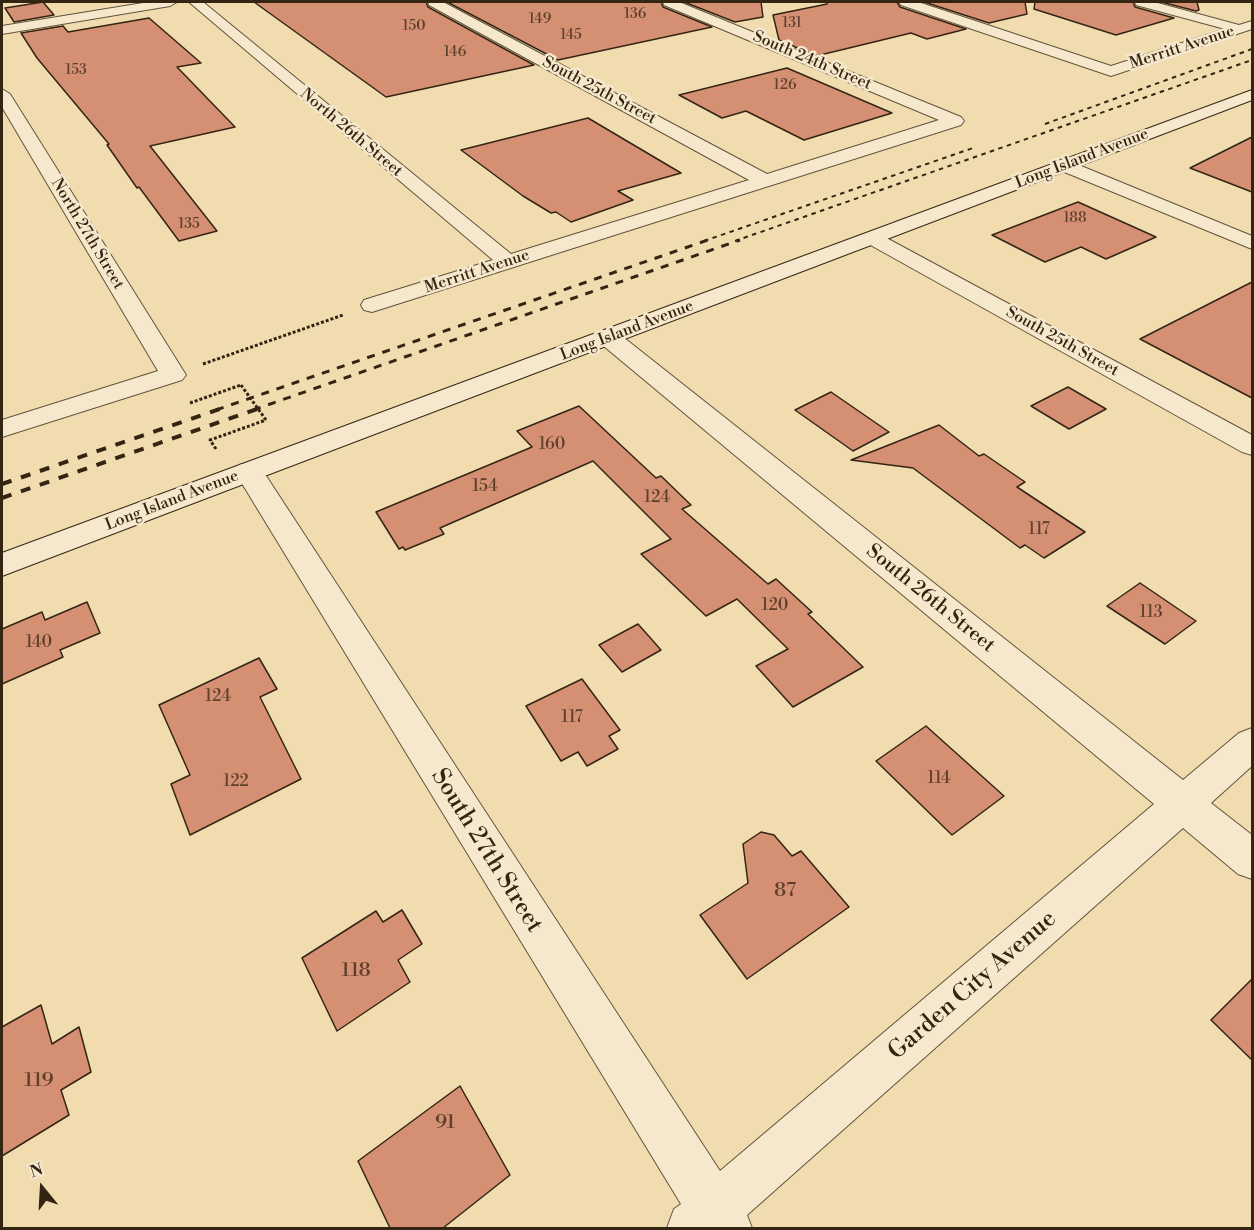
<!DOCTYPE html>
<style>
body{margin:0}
#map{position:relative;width:1254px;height:1230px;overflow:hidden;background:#f1dcb0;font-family:"Libre Bodoni",serif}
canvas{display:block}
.frame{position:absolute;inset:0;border:3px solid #342513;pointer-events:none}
.north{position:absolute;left:12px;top:1158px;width:60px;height:60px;-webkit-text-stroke:4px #f6e8cc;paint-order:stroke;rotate:342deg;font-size:16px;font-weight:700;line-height:24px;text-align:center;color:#342513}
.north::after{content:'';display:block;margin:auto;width:21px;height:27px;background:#342513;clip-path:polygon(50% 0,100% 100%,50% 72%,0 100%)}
</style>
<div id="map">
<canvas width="1254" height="1230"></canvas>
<div class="frame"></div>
<div class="north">N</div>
</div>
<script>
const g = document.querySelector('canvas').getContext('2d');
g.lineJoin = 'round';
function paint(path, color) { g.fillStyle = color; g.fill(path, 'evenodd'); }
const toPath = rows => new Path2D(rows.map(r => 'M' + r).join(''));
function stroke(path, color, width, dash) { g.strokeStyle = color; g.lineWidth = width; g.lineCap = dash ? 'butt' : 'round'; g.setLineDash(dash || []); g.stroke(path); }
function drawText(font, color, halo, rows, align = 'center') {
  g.font = font + ' "Libre Bodoni",serif'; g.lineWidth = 5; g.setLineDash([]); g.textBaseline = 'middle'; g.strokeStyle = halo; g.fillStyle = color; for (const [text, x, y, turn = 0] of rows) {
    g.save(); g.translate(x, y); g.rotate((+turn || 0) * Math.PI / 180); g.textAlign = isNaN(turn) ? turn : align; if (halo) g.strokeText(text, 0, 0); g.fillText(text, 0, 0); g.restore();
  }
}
const building = toPath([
 [43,2,54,15,14,22,5,8,43,2],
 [254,2,426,2,428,7,534,65,386,97,254,2],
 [447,2,661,2,663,7,712,27,558,60,447,2],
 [684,2,761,2,763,17,735,22,684,2],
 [827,2,897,2,900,7,966,29,927,39,911,33,816,56,779,40,773,15,827,4,827,2],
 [924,2,1025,2,1027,14,989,23,924,2],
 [1035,2,1133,2,1135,7,1174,18,1116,35,1034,9,1035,2],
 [1161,2,1197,2,1199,10,1196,11,1161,2],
 [149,18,201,63,177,67,235,127,150,146,217,231,179,241,139,187,137,188,107,145,109,144,37,58,21,33,63,26,68,32,149,18],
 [787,68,892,113,804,140,746,111,722,118,679,95,787,68],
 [588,118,681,173,618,191,633,200,571,222,556,212,551,213,523,196,461,150,588,118],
 [1252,137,1252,192,1190,168,1252,137],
 [1078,202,1156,237,1106,259,1081,247,1045,262,992,235,1078,202],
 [1252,282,1252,398,1140,339,1252,282],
 [1068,387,1106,409,1069,429,1031,406,1068,387],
 [831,392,889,432,853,451,795,410,831,392],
 [579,406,656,478,661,476,691,505,682,509,768,584,776,579,812,612,808,614,863,667,793,707,756,666,788,649,737,599,706,616,641,554,671,539,593,461,440,528,444,534,405,550,403,547,399,549,376,512,532,447,517,431,579,406],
 [939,425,979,456,984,454,1025,482,1017,487,1085,532,1044,558,1025,545,1020,548,913,468,851,460,939,425],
 [1140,583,1196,621,1165,644,1107,606,1140,583],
 [87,602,100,633,60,650,63,657,2,684,2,629,42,612,45,620,87,602],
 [638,624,661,650,622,672,599,645,638,624],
 [259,658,277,689,260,697,301,779,190,835,171,784,190,775,159,705,259,658],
 [582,679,620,730,609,736,618,749,587,766,578,752,561,761,526,706,582,679],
 [926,726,1004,796,952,835,876,761,926,726],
 [761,832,774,835,792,856,801,851,849,907,747,979,700,915,748,883,743,844,761,832],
 [402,910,422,944,398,960,410,982,337,1031,302,958,376,911,383,922,402,910],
 [1252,979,1252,1060,1211,1020,1252,979],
 [41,1005,52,1044,79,1027,91,1072,61,1090,69,1115,2,1156,2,1027,41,1005],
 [460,1086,510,1175,443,1228,390,1228,358,1161,460,1086]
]);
const path = toPath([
 [203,364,343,315],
 [190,403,241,385],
 [216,449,210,440,266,420]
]);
const street = toPath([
 [149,2,177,2,170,6,2,34,2,26,149,2],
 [189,2,203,2,511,254,749,180,429,5,428,2,443,2,767,174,939,120,664,5,663,2,679,2,961,117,964,121,961,125,372,312,364,310,361,305,364,300,493,260,189,2],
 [899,2,918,2,1111,66,1225,29,1136,5,1135,2,1154,2,1239,25,1252,21,1252,29,1111,76,901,5,899,2],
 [2,89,10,94,186,375,182,380,2,437,2,420,158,371,2,107,2,89],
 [1064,159,1252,236,1252,249,1057,169,1055,165,1057,161,1064,159],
 [872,232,879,234,1252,435,1252,455,1242,452,865,242,862,238,865,234,872,232],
 [609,331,618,333,1183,780,1239,733,1252,728,1252,766,1211,803,1252,835,1252,879,1238,874,1183,828,747,1215,752,1228,667,1228,674,1209,681,1204,235,472,239,465,249,463,259,465,720,1171,1154,804,600,343,597,338,600,333,609,331]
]);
const secondary = toPath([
 [1252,90,1252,100,2,576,2,553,1252,90]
]);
const railFar2 = toPath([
 [1045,124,1252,49],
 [704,241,973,148],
 [735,241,1252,60]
]);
const railFar1 = toPath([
 [216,410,708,240],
 [253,410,740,240]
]);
const rail = toPath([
 [2,484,220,409],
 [2,498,257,409]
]);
const pathBridge = toPath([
 [241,385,266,420]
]);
const farNumbernames = [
 ["136",635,15],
 ["149",540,20],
 ["131",792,24],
 ["150",414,27],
 ["145",571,36],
 ["146",455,53],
 ["153",76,71],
 ["126",785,86],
 ["188",1075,219],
 ["135",189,225]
];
const farStreetnames = [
 ["Merritt Avenue",1182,48,-18],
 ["South 24th Street",812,61,23],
 ["South 25th Street",599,91,28],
 ["North 26th Street",351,133,40],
 ["Long Island Avenue",1082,159,-21],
 ["North 27th Street",87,234,59],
 ["Merritt Avenue",477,272,-18],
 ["Long Island Avenue",627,331,-21],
 ["South 25th Street",1062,342,29],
 ["Long Island Avenue",172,501,-21]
];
const numberNames = [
 ["160",552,445],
 ["154",485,487],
 ["124",657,498],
 ["117",1039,530],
 ["120",775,606],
 ["113",1151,613],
 ["140",39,643],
 ["124",218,697],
 ["117",572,718],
 ["114",939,779],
 ["122",236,782]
];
const streetNames = [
 ["South 26th Street",930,599,39]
];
const nearNumbernames = [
 ["87",785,891],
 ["118",356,971],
 ["119",39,1081],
 ["91",445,1123]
];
const nearStreetnames = [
 ["South 27th Street",486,851,58],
 ["Garden City Avenue",973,986,-41]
];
paint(building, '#d58f73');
stroke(building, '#342513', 1.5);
stroke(street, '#63533a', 2);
stroke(secondary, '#342513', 2);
stroke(path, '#342513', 3, [3, 2]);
paint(street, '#f6e8cc');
paint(secondary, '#f6e8cc');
stroke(railFar2, '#342513', 2, [4.5, 4.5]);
stroke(railFar1, '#342513', 3, [8, 8]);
stroke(rail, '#342513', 4, [10, 10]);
stroke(pathBridge, '#342513', 3, [3, 2]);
drawText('14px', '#5c402b', null, farNumbernames);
drawText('16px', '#342513', '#f6e8cc', farStreetnames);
drawText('16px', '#5c402b', null, numberNames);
drawText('20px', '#342513', '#f6e8cc', streetNames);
drawText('20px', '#5c402b', null, nearNumbernames);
drawText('24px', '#342513', '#f6e8cc', nearStreetnames);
</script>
